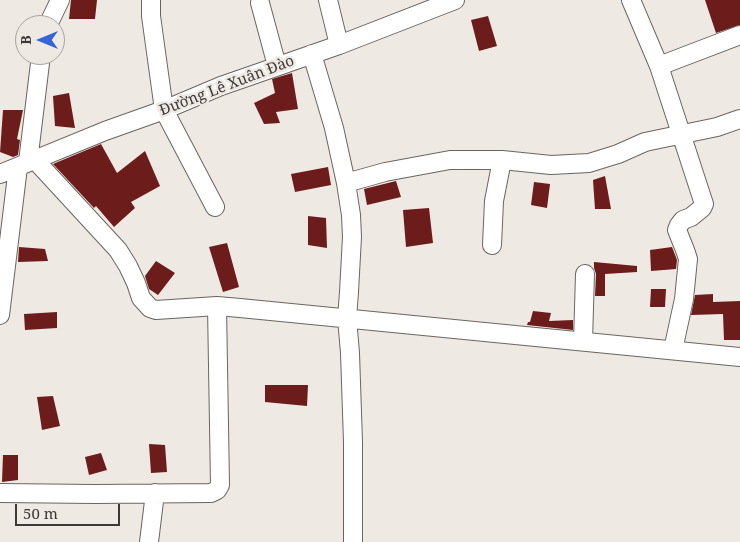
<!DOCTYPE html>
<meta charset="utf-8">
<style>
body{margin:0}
#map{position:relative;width:740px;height:542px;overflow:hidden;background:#efe9e4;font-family:"Noto Serif",serif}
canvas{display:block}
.north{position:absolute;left:15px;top:15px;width:50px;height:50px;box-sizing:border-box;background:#efe9e4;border:1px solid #a7a39f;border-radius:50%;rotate:270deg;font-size:14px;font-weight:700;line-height:20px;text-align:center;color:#3c3937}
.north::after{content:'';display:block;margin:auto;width:18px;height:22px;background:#3665d5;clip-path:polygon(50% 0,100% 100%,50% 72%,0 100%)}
.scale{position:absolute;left:15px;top:504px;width:105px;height:22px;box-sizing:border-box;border:2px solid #3c3937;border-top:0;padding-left:6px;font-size:15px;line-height:18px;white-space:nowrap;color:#3c3937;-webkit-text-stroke:4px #efe9e4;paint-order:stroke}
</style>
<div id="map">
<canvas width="740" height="542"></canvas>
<div class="north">B</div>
<div class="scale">50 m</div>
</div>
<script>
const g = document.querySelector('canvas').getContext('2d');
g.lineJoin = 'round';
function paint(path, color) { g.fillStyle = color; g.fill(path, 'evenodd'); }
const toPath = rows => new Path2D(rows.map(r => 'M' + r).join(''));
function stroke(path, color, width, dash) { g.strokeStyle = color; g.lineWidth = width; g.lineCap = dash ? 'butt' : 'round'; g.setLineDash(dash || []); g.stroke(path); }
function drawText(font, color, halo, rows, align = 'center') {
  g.font = font + ' "Noto Serif",serif'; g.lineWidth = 5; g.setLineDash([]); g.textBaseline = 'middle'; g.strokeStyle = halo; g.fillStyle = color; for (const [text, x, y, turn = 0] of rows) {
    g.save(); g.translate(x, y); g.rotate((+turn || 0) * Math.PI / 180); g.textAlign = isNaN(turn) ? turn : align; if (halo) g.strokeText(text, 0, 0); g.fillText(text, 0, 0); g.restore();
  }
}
const building = toPath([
 [71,0,97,0,95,19,69,19],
 [705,0,740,0,740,25,716,33],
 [488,16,497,46,479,51,471,20],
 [292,73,298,109,276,112,280,123,264,124,254,103,275,93,272,79],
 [69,93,75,128,55,126,53,96],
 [3,110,23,110,17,139,20,140,18,155,13,157,0,152],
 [101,144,117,173,145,151,160,186,131,202,135,208,114,227,96,206,94,208,53,164],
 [328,167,331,185,295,192,291,174],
 [605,176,611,209,595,209,593,180],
 [396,181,401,197,367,205,364,189],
 [534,182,550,184,547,208,531,205],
 [429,208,433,243,406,247,403,210],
 [308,216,326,218,327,248,308,245],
 [227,243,239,287,223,292,209,247],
 [19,247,45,249,48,261,18,262],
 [672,247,677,260,676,269,651,271,650,250],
 [156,261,175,273,158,295,149,289,145,276],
 [594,262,637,266,637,272,605,274,605,296,595,296,596,274,594,268],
 [651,289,666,289,665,307,650,307],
 [713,294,713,302,740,301,740,340,724,340,723,314,691,315,695,295],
 [533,311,551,313,549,321,573,320,573,330,527,325,528,322,530,322],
 [57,312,57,328,25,330,24,314],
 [265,385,308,385,307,406,265,402],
 [53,396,60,426,42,430,37,397],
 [149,444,165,445,167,472,151,473],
 [101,453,107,470,89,475,85,457],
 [3,455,18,455,18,480,2,482]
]);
const minor = toPath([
 [151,0,151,16,164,110,215,207],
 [328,0,339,45],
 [631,0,659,66,704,204,702,208,691,217,683,220,679,225,677,230,685,250,688,259,684,299,673,350],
 [260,3,277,66],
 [48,25,60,0],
 [312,54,334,128,346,183,351,215,352,237,349,292,347,318,350,353,353,442,353,542],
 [659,66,740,35],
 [35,160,118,250,128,266,136,283,141,298,150,308,156,310,217,306,240,308,740,357],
 [28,162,41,55],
 [0,174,105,131,164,110,221,86,339,45,455,0],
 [346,183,385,172,450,160,502,160,551,165,589,163,618,154,645,142,717,127,740,119],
 [492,245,494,201,502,160],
 [0,315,18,167],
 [583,341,585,274],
 [0,493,95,494,211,493,217,490,220,485,217,306],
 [149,542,155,493]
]);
const streetNames = [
 ["Đường Lê Xuân Đào",227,86,-21]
];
paint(building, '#6c1c1b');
stroke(minor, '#6b6561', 20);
stroke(minor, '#fff', 18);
drawText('15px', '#3c3937', '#efe9e4', streetNames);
</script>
